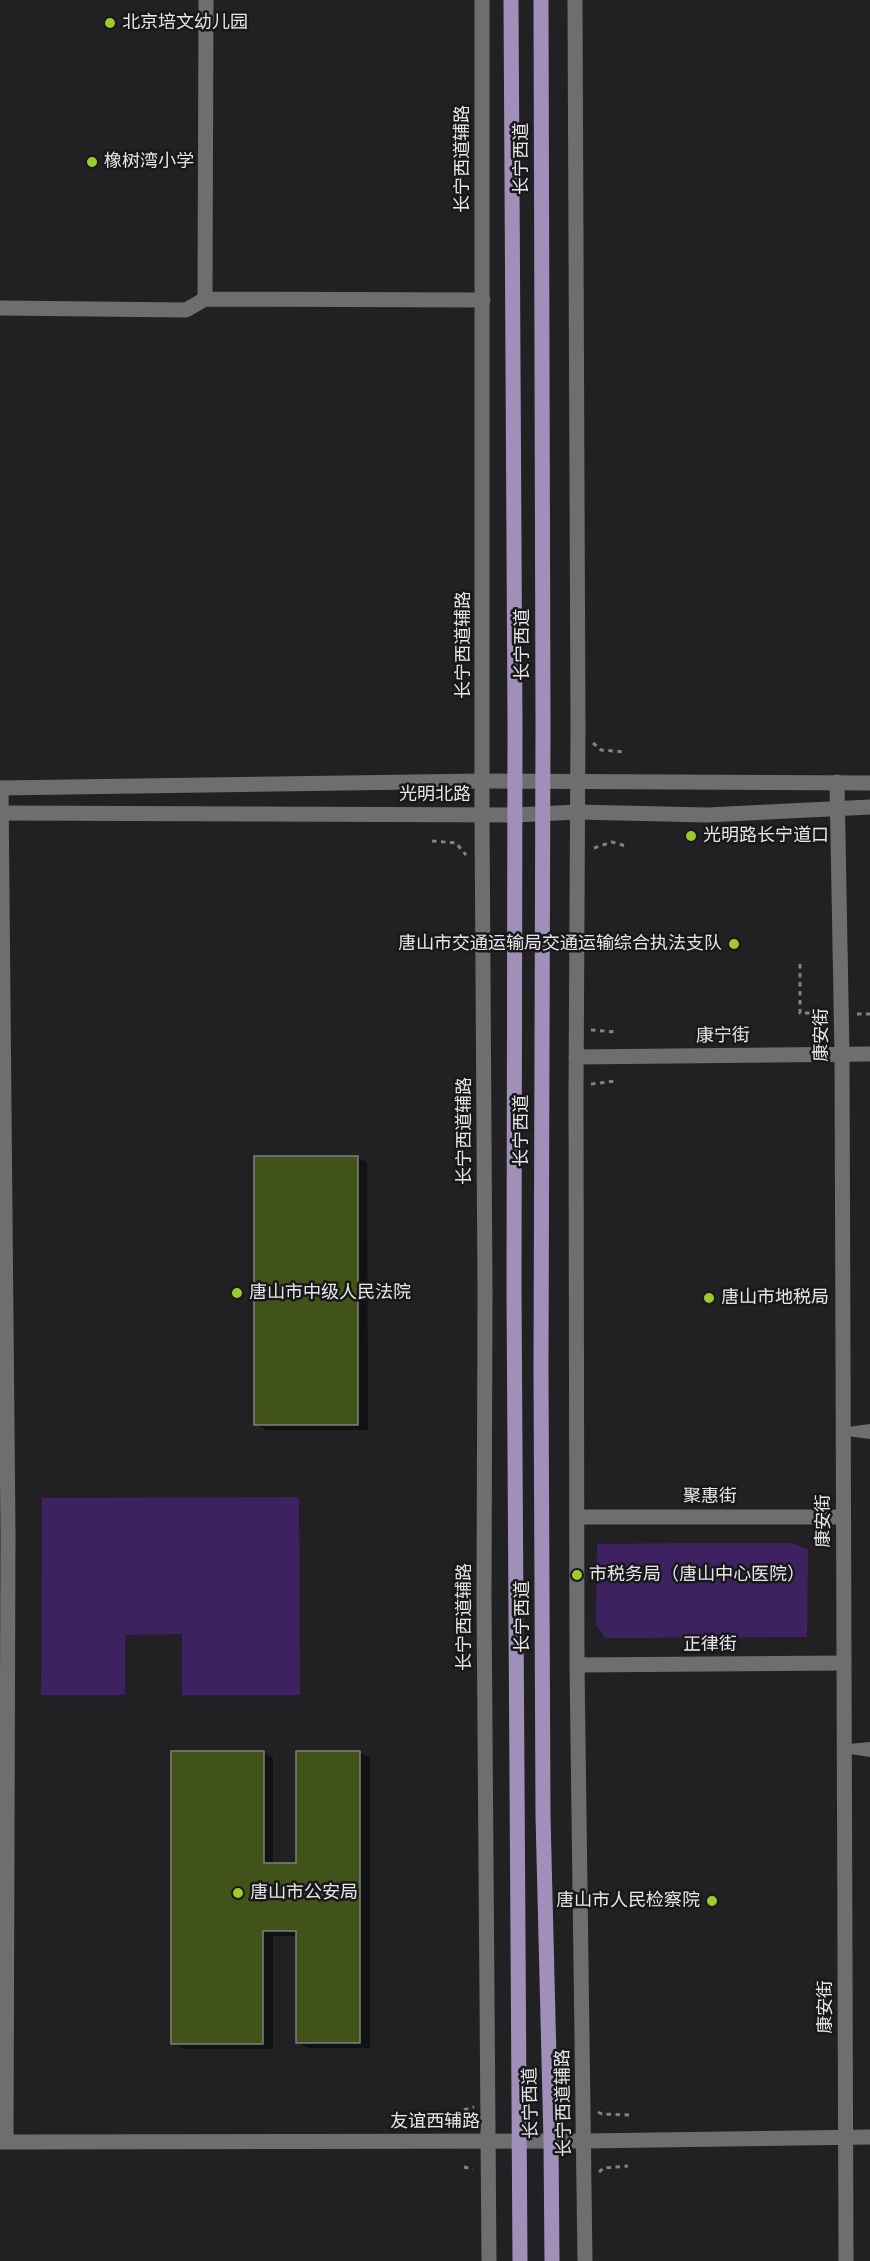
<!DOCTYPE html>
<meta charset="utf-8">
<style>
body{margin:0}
canvas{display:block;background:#212023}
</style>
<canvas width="870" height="2261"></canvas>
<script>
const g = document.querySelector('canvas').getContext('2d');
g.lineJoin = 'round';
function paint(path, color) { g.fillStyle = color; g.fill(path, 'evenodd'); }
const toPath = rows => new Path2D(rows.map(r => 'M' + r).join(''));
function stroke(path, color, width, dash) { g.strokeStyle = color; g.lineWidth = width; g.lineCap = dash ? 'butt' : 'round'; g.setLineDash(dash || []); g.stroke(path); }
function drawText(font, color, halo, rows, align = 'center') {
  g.font = font + ' "Libre Baskerville","Noto Sans SC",serif'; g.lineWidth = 5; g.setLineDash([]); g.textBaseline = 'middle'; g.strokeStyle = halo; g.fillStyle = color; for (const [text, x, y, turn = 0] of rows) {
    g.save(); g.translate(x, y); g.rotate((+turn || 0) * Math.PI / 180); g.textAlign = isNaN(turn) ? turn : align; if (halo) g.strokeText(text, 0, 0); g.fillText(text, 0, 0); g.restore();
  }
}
const green = toPath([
 [299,1497,300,1695,182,1695,182,1634,125,1635,125,1695,41,1695,42,1498],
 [694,1543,791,1543,808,1549,807,1637,605,1638,596,1625,597,1544]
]);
const shadow = toPath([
 [357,1157,367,1163,368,1430,266,1430,256,1424],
 [263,1752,273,1758,273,1865,298,1865,359,1752,370,1758,370,2048,308,2048,298,2043,298,1936,273,1936,273,2049,183,2049,173,2043]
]);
const building = toPath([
 [254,1156,358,1156,358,1425,254,1425,254,1156],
 [171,1751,264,1751,264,1863,296,1863,296,1751,360,1751,360,2043,296,2043,296,1931,263,1931,263,2044,171,2044,171,1751]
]);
const path = toPath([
 [593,743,601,750,625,752],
 [432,841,456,843,466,855],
 [594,848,612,842,626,846],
 [800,964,800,1013,827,1013],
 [857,1014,870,1014],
 [591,1030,616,1032],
 [591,1084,616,1081],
 [464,2110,474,2107],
 [598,2112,602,2114,629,2115],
 [464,2167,473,2169],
 [599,2172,604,2168,628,2166]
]);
const service = toPath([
 [842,1432,870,1428],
 [847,1432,870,1435],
 [849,1748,870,1746],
 [845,1749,870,1753]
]);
const minor = toPath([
 [482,0,482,815,485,1292,484,1597,489,2261],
 [575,0,578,726,576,1094,577,1665,585,2261],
 [205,299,206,0],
 [0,308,186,310,205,299,483,300],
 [577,1517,843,1517],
 [577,1665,844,1663]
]);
const tertiary = toPath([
 [837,782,842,1054,846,2261],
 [1,788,8,1533,6,2142],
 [576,1057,870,1054],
 [0,2142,584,2141,870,2137]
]);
const secondary = toPath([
 [0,788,482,781,870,783],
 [0,813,515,815,578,812,707,815,870,807]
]);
const primary = toPath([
 [511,0,515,727,514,1291,520,2261],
 [541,0,543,727,541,1369,543,1816,551,2140,552,2261]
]);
const markers = [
 [110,23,6,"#9eca2f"],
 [92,162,6,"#9eca2f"],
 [691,836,6,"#9eca2f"],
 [734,944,6,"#9eca2f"],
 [237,1293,6,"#9eca2f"],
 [709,1298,6,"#9eca2f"],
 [577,1575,6,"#9eca2f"],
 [238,1893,6,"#9eca2f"],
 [712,1901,6,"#9eca2f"]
];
const poiNames = [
 ["北京培文幼儿园",122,23],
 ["橡树湾小学",104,162],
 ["光明路长宁道口",703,836],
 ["唐山市交通运输局交通运输综合执法支队",722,944,"right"],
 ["唐山市中级人民法院",249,1293],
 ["唐山市地税局",721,1298],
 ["市税务局（唐山中心医院）",589,1575],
 ["唐山市公安局",250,1893],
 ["唐山市人民检察院",700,1901,"right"]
];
const streetNames = [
 ["长宁西道辅路",463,159,-90],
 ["长宁西道",522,159,-90],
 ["长宁西道辅路",464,645,-90],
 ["长宁西道",523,645,-90],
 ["光明北路",435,795],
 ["康安街",822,1035,-90],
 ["康宁街",723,1036,-1],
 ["长宁西道辅路",465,1131,-90],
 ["长宁西道",522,1131,-90],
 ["聚惠街",710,1497],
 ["康安街",824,1521,-90],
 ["长宁西道辅路",465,1617,-90],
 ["长宁西道",523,1617,-90],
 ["正律街",710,1645],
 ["康安街",826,2007,-90],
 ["长宁西道",531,2103,-91],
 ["长宁西道辅路",564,2103,-91],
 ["友谊西辅路",435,2122]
];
paint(green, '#3e2160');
paint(shadow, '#0007');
paint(building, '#415318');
stroke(building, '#7f817d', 1.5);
stroke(path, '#838285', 3, [4.5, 4.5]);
stroke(service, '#6e6d70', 8);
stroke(minor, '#6e6d70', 15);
stroke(tertiary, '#6e6d70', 15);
stroke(secondary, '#6e6d70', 15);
stroke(primary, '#a090b9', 15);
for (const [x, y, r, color] of markers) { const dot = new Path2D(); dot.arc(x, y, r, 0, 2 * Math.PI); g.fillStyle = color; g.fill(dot); stroke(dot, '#18171a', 2); }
drawText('18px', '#e7e7e9', '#18171a', poiNames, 'left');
drawText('18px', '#e7e7e9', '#18171a', streetNames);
</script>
